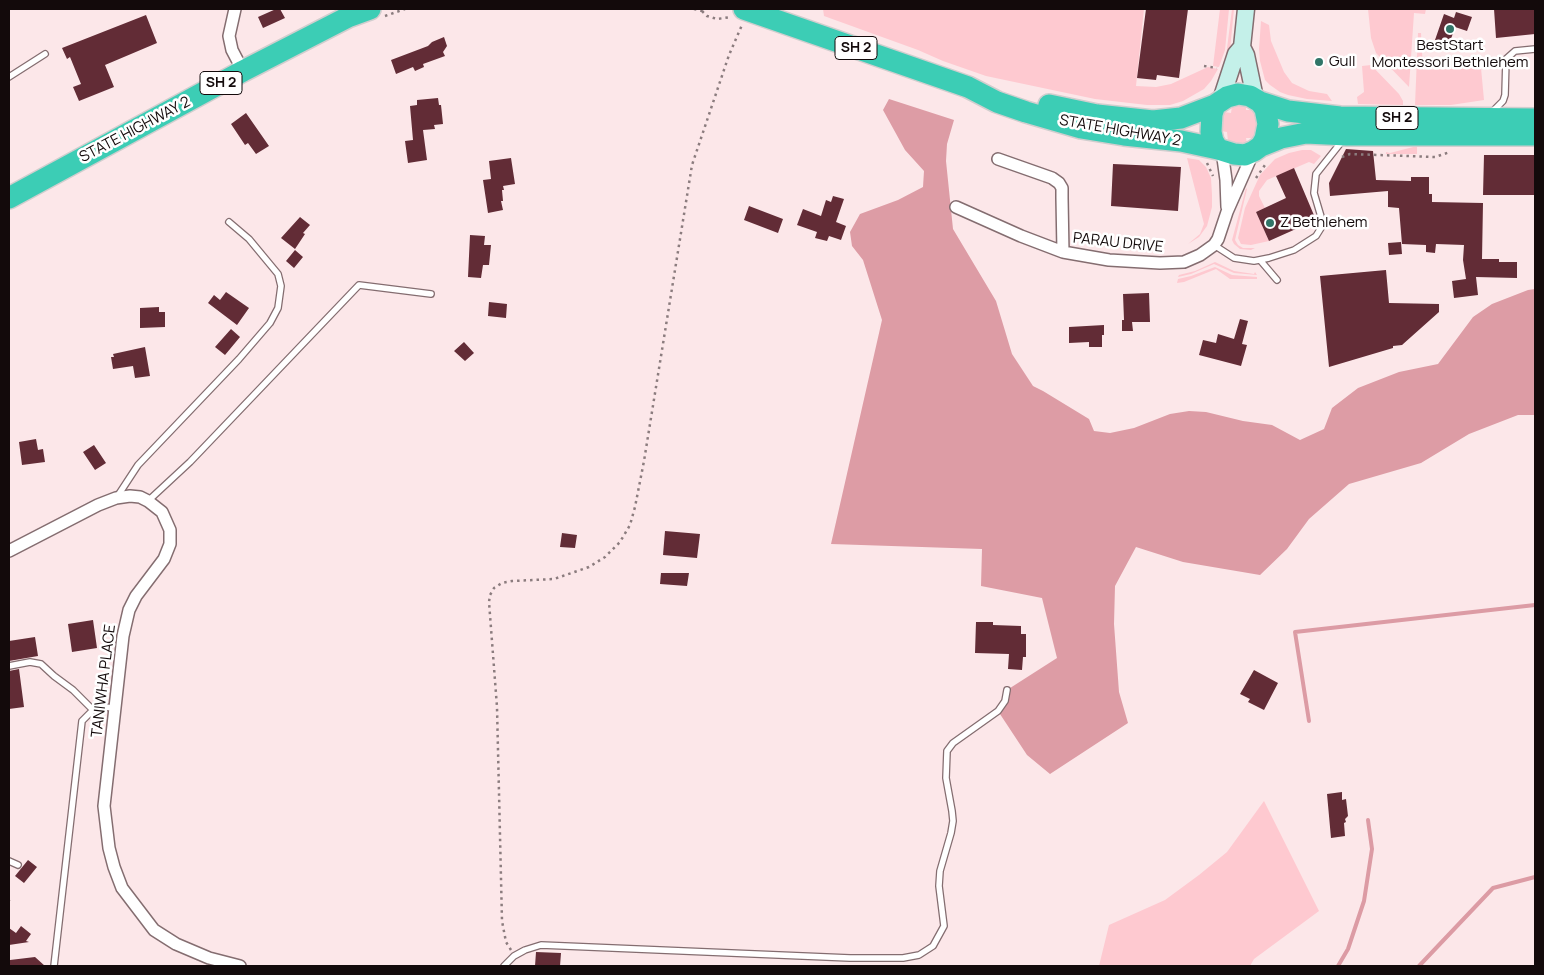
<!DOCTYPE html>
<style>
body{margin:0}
#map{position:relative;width:1544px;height:975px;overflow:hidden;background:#fce7e9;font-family:Manrope,sans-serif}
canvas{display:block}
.frame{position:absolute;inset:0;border:10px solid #130a0b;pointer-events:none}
</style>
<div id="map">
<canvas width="1544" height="975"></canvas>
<div class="frame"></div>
</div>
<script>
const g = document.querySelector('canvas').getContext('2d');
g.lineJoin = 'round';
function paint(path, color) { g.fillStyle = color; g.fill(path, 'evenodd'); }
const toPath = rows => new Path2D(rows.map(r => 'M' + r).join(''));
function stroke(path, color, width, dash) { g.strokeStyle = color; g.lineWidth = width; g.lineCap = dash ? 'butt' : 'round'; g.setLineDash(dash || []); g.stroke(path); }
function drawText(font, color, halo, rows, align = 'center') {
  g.font = font + ' Manrope,sans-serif'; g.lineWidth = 5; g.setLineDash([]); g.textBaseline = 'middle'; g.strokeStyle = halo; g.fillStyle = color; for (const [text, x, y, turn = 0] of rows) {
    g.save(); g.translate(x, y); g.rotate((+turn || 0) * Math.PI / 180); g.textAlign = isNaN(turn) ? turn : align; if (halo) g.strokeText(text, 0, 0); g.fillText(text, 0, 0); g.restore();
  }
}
const green = toPath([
 [823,9,1144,9,1136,86,1156,87,1171,84,1208,67,1218,69,1211,81,1204,89,1183,101,1170,105,1147,105,1095,99,986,76,943,61,918,50,824,16],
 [1220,9,1229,9,1225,50,1219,67,1213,66],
 [1232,9,1234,9,1230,50,1225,64],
 [1368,9,1426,9,1425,14,1414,13,1409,87,1376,53,1371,38],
 [1261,21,1269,25,1271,41,1284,72,1292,83,1309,91,1327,94,1332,101,1307,99,1288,95,1280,92,1270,85,1265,80,1260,61,1259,49],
 [1418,33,1421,33,1423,70,1481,68,1484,100,1451,105,1415,105],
 [1371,65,1399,94,1403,101,1403,105,1358,104,1357,97,1364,92,1362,66],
 [1237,105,1246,106,1246,110,1253,110,1259,121,1254,138,1246,138,1247,143,1242,144,1237,144,1228,141,1227,132,1221,131,1222,117,1224,112,1231,113,1232,106],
 [1417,146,1417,154,1386,154,1386,152,1390,153],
 [1302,150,1311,150,1321,156,1314,164,1309,162,1267,180,1259,191,1259,196,1265,208,1256,212,1269,241,1251,245,1241,244,1238,238,1245,208,1260,175,1275,159,1289,153],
 [1187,158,1199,160,1206,167,1211,178,1212,195,1212,207,1207,226,1199,237,1188,244,1200,234,1204,224],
 [1246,188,1247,189,1235,240,1238,245,1243,248,1255,248,1251,250,1240,249,1234,244,1232,240],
 [1215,262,1234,271,1254,274,1255,272,1257,275,1234,273,1214,264,1191,274,1178,277,1179,275,1195,271],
 [1215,267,1232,275,1257,277,1257,279,1230,279,1216,269,1184,282,1177,283,1178,279,1191,276],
 [1264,801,1319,911,1254,959,1250,966,1099,966,1109,925,1165,900,1199,875,1227,852]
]);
const forest = toPath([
 [889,99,954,120,947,144,946,161,953,229,996,301,1012,354,1033,386,1043,391,1089,419,1094,431,1110,433,1134,428,1170,414,1189,411,1206,412,1243,421,1272,425,1300,440,1324,429,1332,408,1358,388,1399,372,1438,364,1473,317,1492,304,1528,290,1535,289,1535,415,1518,415,1469,434,1421,463,1349,484,1309,519,1287,549,1260,575,1183,562,1136,547,1115,586,1114,624,1119,692,1128,723,1050,774,1027,755,998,711,1007,690,1057,658,1042,598,981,586,982,549,831,544,882,320,863,260,852,246,850,232,860,214,898,200,923,187,924,171,905,150,883,110]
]);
const stream = toPath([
 [1309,721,1295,632,1535,605],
 [1338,966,1348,949,1364,901,1372,849,1368,820],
 [1419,966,1493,888,1535,877]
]);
const building = toPath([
 [276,9,280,9,285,18,263,28,258,17],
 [1146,9,1188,9,1179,78,1157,75,1156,80,1137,78],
 [1494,9,1535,9,1535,34,1496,38],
 [1456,12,1472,17,1467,31,1455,27,1449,45,1435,40,1444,14,1454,18],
 [146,15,157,43,105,65,114,87,79,101,73,87,81,84,70,57,67,59,62,48],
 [444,37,447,46,443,52,445,56,423,64,424,67,415,71,413,67,396,74,391,60,428,46,432,42],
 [438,98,439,105,441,105,443,124,434,125,435,129,423,130,427,160,408,163,405,141,413,140,410,106,417,105,417,100],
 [246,113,269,146,256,154,248,143,245,145,231,124],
 [1346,149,1373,151,1376,180,1411,181,1411,177,1429,177,1429,194,1432,194,1432,202,1483,203,1482,259,1499,259,1499,262,1517,262,1517,278,1476,277,1478,295,1454,298,1452,281,1466,279,1463,260,1464,245,1436,244,1435,253,1426,252,1426,245,1402,244,1399,208,1388,207,1388,191,1330,196,1329,183],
 [1484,155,1535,155,1535,195,1483,195],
 [511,158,515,184,503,186,504,190,502,190,503,201,501,201,503,210,488,213,483,180,491,179,489,161],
 [1113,164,1181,167,1178,211,1111,206],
 [1294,168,1316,220,1269,241,1256,212,1286,198,1276,176],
 [833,196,844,199,836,222,846,226,841,240,829,236,827,241,815,238,817,232,797,225,803,209,821,216,826,200,831,202],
 [749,206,783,219,778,233,744,220],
 [300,217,310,225,303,233,305,234,295,249,281,238],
 [470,235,485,236,484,245,491,245,489,265,483,265,481,278,468,277],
 [1401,242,1402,254,1389,255,1388,243],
 [295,250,303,257,294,268,286,261],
 [1386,270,1389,303,1439,304,1439,312,1402,345,1393,346,1393,348,1329,367,1320,276],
 [226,292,249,308,237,325,208,303,214,295,220,300],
 [1149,293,1150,322,1132,322,1133,331,1122,331,1122,320,1124,320,1123,294],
 [489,302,507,304,506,318,488,316],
 [159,307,159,312,165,312,165,327,140,328,140,308],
 [1240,319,1248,321,1242,344,1247,345,1241,366,1199,355,1203,340,1216,343,1218,334,1234,339],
 [1104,325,1104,335,1102,335,1102,347,1089,347,1089,342,1069,343,1069,327],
 [231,329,240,337,225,355,215,347],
 [464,342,474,353,465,361,454,351],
 [145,347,150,376,135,378,133,366,113,369,111,357,114,357,113,354],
 [36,439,38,450,43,449,45,462,22,465,19,442],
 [94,445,106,463,95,470,83,452],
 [665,531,700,534,697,558,663,555],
 [562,533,577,535,575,548,560,547],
 [661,573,689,573,687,586,660,584],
 [93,620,97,648,72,652,68,624],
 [976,622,993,622,993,625,1021,626,1021,634,1026,634,1026,657,1023,657,1022,670,1008,669,1009,654,975,653],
 [35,637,38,656,9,661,9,641],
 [19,669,24,707,9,709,9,671],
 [1254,670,1278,683,1264,710,1248,702,1250,699,1240,694],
 [1342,792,1342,800,1346,799,1348,816,1345,819,1346,822,1344,823,1345,836,1331,838,1327,794],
 [28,860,37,867,24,883,15,876],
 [21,926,31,934,26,941,29,942,9,945,9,928,16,933],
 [536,952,561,953,560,966,535,966],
 [35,957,45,966,10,966,10,960]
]);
const path = toPath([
 [694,9,702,11,702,9],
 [702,11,707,16,717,19,731,17],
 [385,16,405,9],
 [1204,66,1217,68],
 [1342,157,1350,154,1435,157,1450,152],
 [1207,163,1213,176],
 [1256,178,1265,165],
 [9,900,9,901],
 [511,950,506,942,502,921,497,707,489,602,490,595,494,588,502,583,512,581,554,579,589,567,605,557,620,542,630,525,635,507,644,461,692,165,729,55,742,25]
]);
const lane = toPath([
 [9,77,45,54],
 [1491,113,1503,101,1505,95,1506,59,1515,51,1535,49],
 [1214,245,1234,258,1254,261,1269,258,1294,250,1316,236,1321,228,1322,220,1314,193,1316,174,1343,140],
 [1260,260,1277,280],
 [117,497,138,465,239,359,270,323,278,308,281,286,278,274,249,239,229,222],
 [148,501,190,462,359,285,431,294],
 [9,666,30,662,41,664,54,676,73,690,93,710],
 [9,861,18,865],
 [54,966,82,721,93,710,104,707,114,708],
 [504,966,514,956,525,950,541,945,850,958,903,958,919,955,933,946,944,926,939,886,940,871,951,833,953,821,952,811,946,778,947,751,953,743,998,711,1005,701,1007,690]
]);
const street = toPath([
 [235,9,229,36,232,50,243,71],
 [1222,151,1226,180,1227,207],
 [998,159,1052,178,1059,183,1062,188,1062,198,1063,252],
 [956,207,1021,236,1063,252,1109,260,1160,263,1184,262,1200,255,1214,245,1218,239,1227,212,1253,153],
 [9,551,98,505,116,498,130,496,140,497,148,501,162,512,170,530,170,544,164,559,136,596,129,610,123,636,104,806,109,848,114,867,122,888,154,930,176,944,209,958,240,966]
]);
const secondary = toPath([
 [1242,47,1246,55,1255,98],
 [1221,100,1236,54,1242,47,1246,9]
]);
const highway = toPath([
 [744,9,968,87,997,102,1026,112,1081,128,1124,135,1181,141,1218,149,1234,154,1245,155,1254,151,1261,146,1265,139,1268,124,1265,109,1260,102,1250,96,1238,94,1227,97,1215,105,1212,114,1211,132,1213,141,1218,149],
 [1260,102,1288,111,1340,117,1535,119],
 [1049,105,1097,115,1153,121,1181,118,1215,105],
 [1261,146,1281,138,1306,133,1347,135,1535,135],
 [9,198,243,71,348,17,370,9]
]);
const markers = [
 [1450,29,5,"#317568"],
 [1319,62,5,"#317568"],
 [1270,223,5,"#317568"]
];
const shields = [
 [856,48,42],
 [221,83,42],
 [1397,118,42]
];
const shieldNames = [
 ["SH 2",856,48],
 ["SH 2",221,83],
 ["SH 2",1397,118]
];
const poiNames = [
 ["BestStart",1450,46,"center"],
 ["Montessori Bethlehem",1450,63,"center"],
 ["Gull",1329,62],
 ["Z Bethlehem",1280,223]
];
const streetNames = [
 ["STATE HIGHWAY 2",135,130,-28],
 ["STATE HIGHWAY 2",1120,131,10],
 ["PARAU DRIVE",1118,243,6],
 ["TANIWHA PLACE",104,681,-83]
];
paint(green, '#fec9d0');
paint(forest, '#dd9ca5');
stroke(stream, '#dc9ba4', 4);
paint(building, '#622c36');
stroke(lane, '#846d70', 8);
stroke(street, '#846d70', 14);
stroke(secondary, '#846d70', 19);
stroke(highway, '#d0cece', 24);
stroke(path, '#8b7c7e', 2.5, [2.5, 4]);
stroke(lane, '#fff', 5.5);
stroke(street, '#fff', 11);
stroke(secondary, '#c4f0e9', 16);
stroke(highway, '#3ccdb5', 21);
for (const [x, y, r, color] of markers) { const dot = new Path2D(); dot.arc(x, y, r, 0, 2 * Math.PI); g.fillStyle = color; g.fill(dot); stroke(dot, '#fff', 2); }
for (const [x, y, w] of shields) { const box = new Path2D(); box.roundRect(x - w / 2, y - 11.5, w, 23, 4); g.fillStyle = '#fff'; g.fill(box); stroke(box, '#130a0b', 1); }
drawText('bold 14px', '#130a0b', null, shieldNames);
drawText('15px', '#130a0b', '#fff', poiNames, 'left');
drawText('15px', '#130a0b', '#fff', streetNames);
</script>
